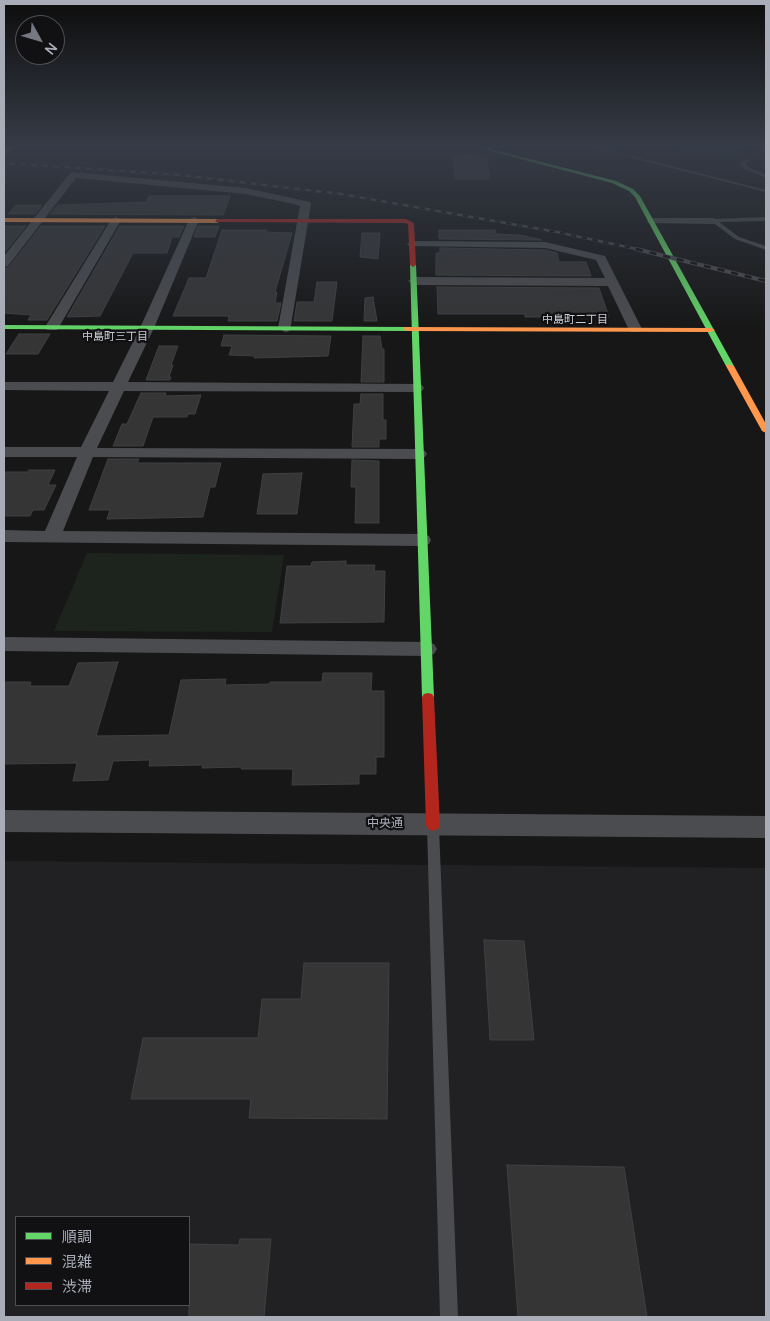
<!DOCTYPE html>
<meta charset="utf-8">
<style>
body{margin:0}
#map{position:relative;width:770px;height:1321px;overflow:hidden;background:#171717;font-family:Manrope,"Noto Sans JP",sans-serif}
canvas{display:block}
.frame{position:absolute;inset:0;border:5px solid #a8adb8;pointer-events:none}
.legend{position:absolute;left:15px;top:1216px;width:175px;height:90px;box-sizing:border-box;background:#111113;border:1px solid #4d4f55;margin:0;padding:6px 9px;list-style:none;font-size:15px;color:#a8adb8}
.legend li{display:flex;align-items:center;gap:10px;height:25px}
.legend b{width:25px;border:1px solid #4d4f55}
.north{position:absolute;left:15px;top:15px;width:50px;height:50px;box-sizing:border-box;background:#111113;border:1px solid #4d4f55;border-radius:50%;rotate:129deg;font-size:14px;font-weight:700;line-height:20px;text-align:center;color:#a8adb8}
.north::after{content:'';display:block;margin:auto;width:18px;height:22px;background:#757880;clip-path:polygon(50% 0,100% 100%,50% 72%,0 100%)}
</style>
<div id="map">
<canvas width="770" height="1321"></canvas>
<div class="frame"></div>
<ul class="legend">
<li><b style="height:6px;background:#63d668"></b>順調</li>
<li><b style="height:6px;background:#ff974d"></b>混雑</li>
<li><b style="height:6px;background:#b3261e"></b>渋滞</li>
</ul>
<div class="north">N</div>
</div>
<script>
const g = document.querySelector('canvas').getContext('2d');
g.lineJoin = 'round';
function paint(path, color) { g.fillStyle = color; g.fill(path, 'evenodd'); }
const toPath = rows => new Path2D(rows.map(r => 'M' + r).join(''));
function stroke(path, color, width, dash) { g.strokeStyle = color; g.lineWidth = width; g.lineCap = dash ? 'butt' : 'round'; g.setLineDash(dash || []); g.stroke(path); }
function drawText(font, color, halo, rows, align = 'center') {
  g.font = font + ' Manrope,"Noto Sans JP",sans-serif'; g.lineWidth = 4.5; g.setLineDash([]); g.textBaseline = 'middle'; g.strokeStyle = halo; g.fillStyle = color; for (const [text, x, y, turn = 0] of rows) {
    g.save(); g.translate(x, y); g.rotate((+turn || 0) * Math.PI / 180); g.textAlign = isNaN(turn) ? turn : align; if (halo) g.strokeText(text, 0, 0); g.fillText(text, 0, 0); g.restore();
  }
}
const built = toPath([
 [4,861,766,868,766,1317,4,1317],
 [16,1217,189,1217,189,1305,16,1305]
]);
const green = toPath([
 [670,148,722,148,749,153,744,157,701,155],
 [87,553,284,555,272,632,54,631]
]);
const building = toPath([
 [453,154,486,155,490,179,455,179,453,154],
 [149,196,230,196,223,215,50,214,58,205,146,202,149,196],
 [16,205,42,205,35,214,8,214,16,205],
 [4,226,26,226,4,253,4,226],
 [41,226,105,226,47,320,28,320,31,315,4,313,4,269,9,267,41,226],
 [120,226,184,226,179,237,172,237,167,253,133,253,100,316,67,317,120,226],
 [198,226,219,226,215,237,194,237,198,226],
 [222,230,267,230,266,232,292,233,275,292,277,292,275,303,281,303,277,321,228,321,229,316,173,316,189,278,206,278,222,230],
 [439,230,495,230,496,234,520,235,542,240,439,239,439,230],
 [362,233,380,233,378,259,360,257,362,233],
 [440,248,545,250,557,253,559,262,586,262,591,276,436,275,436,253,440,253,440,248],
 [317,282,337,282,332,321,294,321,297,302,314,302,317,282],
 [437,287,599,288,609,317,525,317,525,314,438,314,437,287],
 [373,297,377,321,364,321,365,298,373,297],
 [19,334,50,334,38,354,6,354,19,334],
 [224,335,331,336,328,356,254,358,255,356,229,355,232,346,221,346,224,335],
 [363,336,380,336,382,349,384,349,384,382,361,382,363,336],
 [159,346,178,346,171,365,173,365,169,377,171,377,170,380,146,380,159,346],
 [141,393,166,393,165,396,201,395,195,414,188,414,187,417,153,417,143,446,113,446,122,424,127,424,141,393],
 [361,394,383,394,383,420,386,420,386,439,379,439,379,447,352,447,354,404,360,404,361,394],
 [108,459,139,459,137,463,221,463,215,487,210,487,203,517,107,519,110,510,89,510,108,459],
 [352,460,379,461,379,523,355,523,356,487,351,487,352,460],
 [29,470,55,470,48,485,56,485,44,510,33,510,30,516,4,516,4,472,28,472,29,470],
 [302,473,297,514,257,514,263,474,302,473],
 [346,561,346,565,375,565,374,571,385,571,384,622,280,623,287,566,311,566,312,562,346,561],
 [118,662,96,736,169,735,181,680,226,679,225,685,270,684,270,682,322,682,323,673,372,673,371,691,384,691,384,757,376,757,376,774,359,774,359,784,292,785,293,769,241,769,242,767,202,768,203,765,149,766,150,760,113,761,108,780,73,781,77,763,4,764,4,682,31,682,30,686,69,686,78,663,118,662],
 [484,940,524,941,534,1040,490,1040,484,940],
 [304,963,389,963,387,1119,249,1118,251,1099,131,1099,143,1038,258,1038,262,999,301,999,304,963],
 [507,1165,624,1167,647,1317,518,1317,507,1165],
 [240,1239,271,1239,264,1317,189,1317,189,1244,239,1245,240,1239]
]);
const lane = toPath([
 [593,148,600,148,766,190,766,192,593,148],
 [725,148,731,148,732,149,730,150,725,148],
 [747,159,751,160,745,163,748,167,766,175,766,178,744,169,740,163,747,159],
 [766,217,766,221,719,222,739,237,766,246,766,250,735,239,711,221,714,219,766,217],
 [433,821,437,822,439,826,458,1317,440,1317,427,826,429,822,433,821]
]);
const street = toPath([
 [73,172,246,188,310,202,311,204,290,331,285,332,278,328,300,206,294,204,246,194,76,178,8,266,4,267,4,256,70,173,73,172],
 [116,217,121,220,59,327,57,330,47,330,45,327,111,220,116,217],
 [194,217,199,220,154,328,128,382,417,384,422,385,424,388,422,391,417,392,124,391,97,448,419,449,425,451,427,454,425,457,419,459,93,457,63,531,422,534,429,536,431,540,429,544,422,546,4,542,4,530,45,531,77,457,4,457,4,447,81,447,109,391,4,390,4,382,113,382,140,328,189,220,194,217],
 [652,218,714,218,719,221,714,224,648,223,647,221,652,218],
 [413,241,545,242,605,256,642,329,640,332,630,332,608,286,414,285,408,281,414,277,605,278,596,260,545,248,409,246,407,244,413,241],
 [4,637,427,642,434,644,437,649,434,654,427,656,4,651,4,637],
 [4,810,766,816,766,838,4,832,4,810]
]);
const fast = toPath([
 [479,148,487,148,616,181,633,189,640,196,734,366,733,368,726,366,635,197,629,191,612,183,479,148],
 [413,263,416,265,434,697,432,700,428,701,424,700,422,697,410,265,413,263],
 [4,325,407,327,411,329,407,331,4,329,4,325]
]);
const slow = toPath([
 [7,148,12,148,4,155,4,151,7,148],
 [4,218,217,219,220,221,217,223,4,222,4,218],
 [404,327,711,328,715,330,711,332,407,331,403,329,404,327],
 [727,364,734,366,766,424,766,433,762,431,726,366,727,364]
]);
const jam = toPath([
 [217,219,406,219,414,223,416,265,413,267,410,265,408,224,405,223,215,222,217,219],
 [428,693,432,694,434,697,440,825,438,829,433,831,428,829,426,825,422,697,424,694,428,693]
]);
const railFar1 = toPath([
 [4,163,181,175,341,194,557,232,641,250]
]);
const rail = toPath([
 [636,249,766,281]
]);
const farNeighbourhoodnames = [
 ["中島町二丁目",575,320],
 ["中島町三丁目",115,337]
];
const streetNames = [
 ["中央通",385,824]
];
paint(built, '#212123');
paint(green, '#1d241e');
paint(building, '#353536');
stroke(building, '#3f4043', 1);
paint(lane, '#4b4c50');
paint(street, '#4b4c50');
paint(fast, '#63d668');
paint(slow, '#ff974d');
paint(jam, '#b3261e');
stroke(railFar1, '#4b4c4f', 2.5);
stroke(rail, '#4b4c4f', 4);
stroke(railFar1, '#111113', 2, [5.5]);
stroke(rail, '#111113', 2.5, [7]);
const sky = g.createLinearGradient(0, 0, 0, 333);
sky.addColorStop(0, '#0d0d0d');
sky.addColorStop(0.44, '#363c47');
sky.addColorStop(1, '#363c4700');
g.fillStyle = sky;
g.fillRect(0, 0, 770, 333);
drawText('11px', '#c9ccd4', '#111113', farNeighbourhoodnames);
drawText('12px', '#a8adb8', '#111113', streetNames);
</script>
